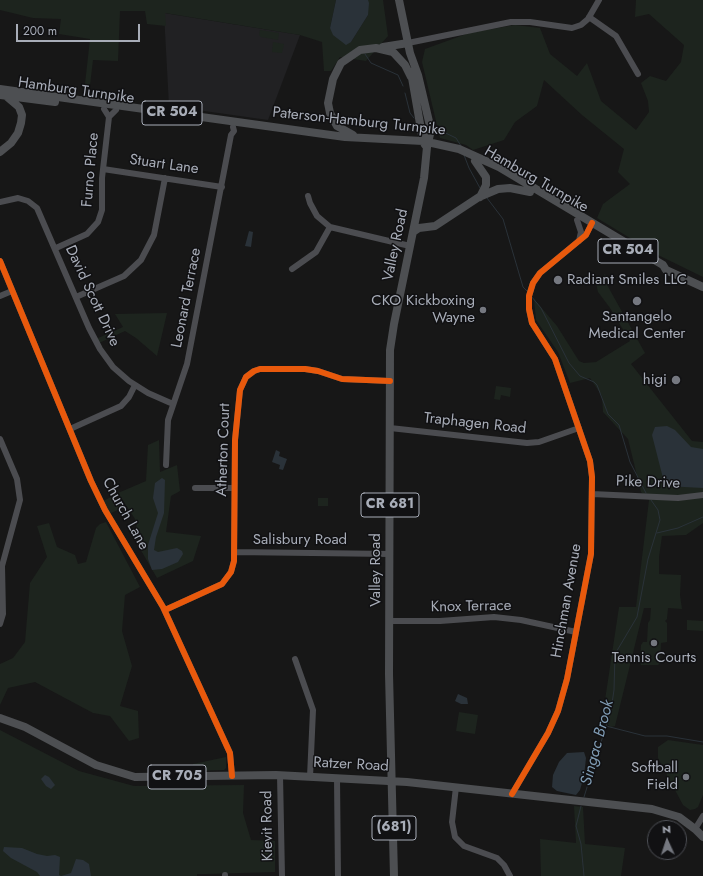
<!DOCTYPE html>
<style>
body{margin:0}
#map{position:relative;width:703px;height:876px;overflow:hidden;background:#171717;font-family:Jost,sans-serif}
canvas{display:block}
.north{position:absolute;left:647px;top:820px;width:40px;height:40px;box-sizing:border-box;background:#111113;border:1px solid #4d4f55;border-radius:50%;rotate:357deg;font-size:11px;font-weight:700;line-height:16px;text-align:center;color:#a8adb8}
.north::after{content:'';display:block;margin:auto;width:14px;height:18px;background:#757880;clip-path:polygon(50% 0,100% 100%,50% 72%,0 100%)}
.scale{position:absolute;left:16px;top:24px;width:124px;height:18px;box-sizing:border-box;border:2px solid #a8adb8;border-top:0;padding-left:5px;font-size:12px;line-height:14px;white-space:nowrap;color:#a8adb8;-webkit-text-stroke:3px #111113;paint-order:stroke}
</style>
<div id="map">
<canvas width="703" height="876"></canvas>
<div class="north">N</div>
<div class="scale">200 m</div>
</div>
<script>
const g = document.querySelector('canvas').getContext('2d');
g.lineJoin = 'round';
function paint(path, color) { g.fillStyle = color; g.fill(path, 'evenodd'); }
const toPath = rows => new Path2D(rows.map(r => 'M' + r).join(''));
function stroke(path, color, width, dash) { g.strokeStyle = color; g.lineWidth = width; g.lineCap = dash ? 'butt' : 'round'; g.setLineDash(dash || []); g.stroke(path); }
function drawText(font, color, halo, rows, align = 'center') {
  g.font = font + ' Jost,sans-serif'; g.lineWidth = 3; g.setLineDash([]); g.textBaseline = 'middle'; g.strokeStyle = halo; g.fillStyle = color; for (const [text, x, y, turn = 0] of rows) {
    g.save(); g.translate(x, y); g.rotate((+turn || 0) * Math.PI / 180); g.textAlign = isNaN(turn) ? turn : align; if (halo) g.strokeText(text, 0, 0); g.fillText(text, 0, 0); g.restore();
  }
}
const built = toPath([
 [164,13,300,35,268,120,169,106]
]);
const green = toPath([
 [0,0,336,0,330,28,351,42,368,15,368,0,383,0,388,36,366,61,340,57,331,71,324,71,322,42,300,35,165,13,166,26,147,24,145,11,120,11,118,61,93,60,89,94,84,93,90,39,59,34,61,19,33,18,0,10],
 [636,0,703,0,703,277,658,255,597,218,603,204,630,184,618,172,624,149,582,115,544,80,537,106,515,122,504,140,473,150,466,145,440,138,422,62,425,49,469,33,515,25,540,28,550,54,577,76,587,63,601,101,636,130,649,112,648,101,641,83,650,76,666,81,681,62,684,45,649,14,635,17],
 [260,30,279,33,278,40,261,37,259,35],
 [273,42,284,44,282,53,272,52],
 [605,274,608,281,606,283,645,353,631,364,692,441,703,442,703,523,686,535,662,536,659,557,659,574,681,575,680,595,682,609,668,608,667,619,665,621,667,623,667,642,661,643,660,663,658,665,641,665,640,662,641,645,643,642,647,642,648,623,650,620,651,608,644,608,615,726,611,727,602,720,619,607,636,607,649,500,641,492,628,439,603,412,602,396,590,378,570,383,558,352,536,320,534,299,557,326,579,361,584,363,596,362,630,341,610,308,598,292,596,283,601,281,600,278],
 [167,313,157,356,136,338,125,331,99,343,96,339,123,327,115,314],
 [496,386,511,388,510,397,501,395,500,400,494,399],
 [159,440,160,472,177,465,180,491,171,496,166,532,201,536,193,561,157,578,135,540,137,522,118,493,146,481,148,445],
 [115,495,122,508,109,514,103,501],
 [318,498,328,498,328,506,318,506],
 [106,522,140,587,125,595,122,631,132,666,120,706,138,711,139,738,129,741,110,716,93,713,35,682,8,688,0,705,0,664,13,658,25,642,30,583,47,557,37,526,49,523,57,547,75,555,78,564,86,562,96,528,100,524],
 [687,620,703,621,703,631,687,630],
 [459,712,478,715,475,734,456,731],
 [0,730,79,771,134,786,244,785,243,813,251,840,275,841,275,872,206,874,197,874,197,876,0,876],
 [668,740,703,745,703,795,698,807,695,809,690,810,683,805,658,758,658,747],
 [226,757,226,768,224,770,193,771,193,764],
 [574,806,583,807,585,844,625,848,621,876,541,876,540,839,576,843]
]);
const water = toPath([
 [336,0,368,0,369,3,368,15,351,42,346,45,333,35,330,28],
 [249,231,253,232,251,247,245,246],
 [667,426,675,430,691,447,703,449,703,488,665,486,652,435,655,427],
 [276,450,280,452,279,456,287,459,283,470,279,469,280,465,272,462],
 [162,478,165,480,164,513,156,537,154,550,158,552,177,548,182,551,183,554,178,562,162,569,152,570,148,559,148,545,158,513,153,498,155,483],
 [458,694,467,698,468,704,461,704,455,701],
 [584,752,586,758,584,776,580,790,576,795,557,791,552,787,553,775,559,762,567,753],
 [45,775,49,777,55,785,51,789,46,786,41,779],
 [4,847,22,848,37,854,47,856,55,855,60,857,59,875,61,876,71,873,76,859,83,860,89,864,91,876,40,876,37,872,11,858,3,851]
]);
const stream = toPath([
 [365,54,371,63,398,75,403,86],
 [405,93,410,113,414,118],
 [433,127,456,138,461,146],
 [464,155,469,168,480,188],
 [487,198,503,219,523,287,528,292],
 [531,296,541,308,569,363,580,376,594,382,597,385,608,414,619,425,630,462,646,493],
 [657,533,678,528,703,517],
 [606,726,645,736,667,736,703,742],
 [584,797,611,710,614,690,615,654,637,617,648,559,660,520,658,510,651,500],
 [581,806,576,826,581,844,584,876]
]);
const minor = toPath([
 [589,17,616,36,638,74],
 [408,43,511,22,530,22,572,28,581,25,588,19,599,0],
 [104,109,109,117],
 [103,169,222,187],
 [308,196,310,203,317,216,330,227,410,246],
 [0,202,18,198,28,201,37,208,89,328,100,349,113,367,129,381,148,393,173,404],
 [577,220,581,232,579,241],
 [56,248,87,234,98,222,102,210,102,178,109,117,116,110],
 [0,261,91,481,105,510,163,607,230,753,232,776],
 [292,269,316,252,330,227],
 [0,296,12,291],
 [76,297,124,276,141,260,154,235,165,178],
 [390,428,527,443,539,442,579,428],
 [70,429,121,406,129,397,135,385],
 [0,439,17,479,20,500,2,566,3,614,0,624],
 [166,465,168,420,187,364,231,135,234,131,233,127],
 [195,488,234,488],
 [592,494,678,498,703,495],
 [234,552,390,554],
 [165,610,222,584,231,572,234,561,235,440,240,390,246,377,254,371,260,369,305,369,318,371,342,379,390,381],
 [389,621,440,621,494,617,521,620,576,632],
 [295,659,313,710,310,777],
 [280,775,282,876],
 [337,778,338,876],
 [456,787,452,822,455,837,464,846,497,858,504,865,510,876],
 [512,794,548,733,558,711,567,679,591,554,592,477,590,461,555,359,532,323,529,309,529,296,533,283,540,273,586,235,592,223],
 [695,829,703,816],
 [225,875,225,876]
]);
const major = toPath([
 [383,47,408,43],
 [411,72,423,141,425,145],
 [0,89,345,137,423,141,459,149,499,167,663,265,666,270,703,287],
 [0,95,55,102],
 [353,135,337,126,330,113,328,103,333,79,341,63,360,50,376,48,393,52,405,65,411,77],
 [0,152,11,143,18,133,21,123,22,115,19,107,6,96],
 [475,161,486,177,486,185,480,197],
 [413,232,419,228,435,226,479,197,498,189,510,188,530,192],
 [0,718,25,727,96,765,135,777,276,775,407,782,652,809,679,817,695,829,703,837],
 [394,876,389,674,390,350,394,324,424,178,427,147,431,130,418,75,410,53,399,0]
]);
const cycleway = toPath([
 [0,261,91,481,105,510,163,607,230,753,232,776],
 [165,610,222,584,231,572,234,561,235,440,240,390,246,377,254,371,260,369,305,369,318,371,342,379,390,381],
 [512,794,548,733,558,711,567,679,591,554,592,477,590,461,555,359,532,323,529,309,529,296,533,283,540,273,586,235,592,223]
]);
const markers = [
 [558,280,5,"#757880"],
 [637,301,5,"#757880"],
 [483,310,4,"#757880"],
 [676,380,5,"#757880"],
 [654,643,4,"#757880"],
 [686,777,4,"#757880"]
];
const shields = [
 [172,113,60],
 [628,251,60],
 [390,505,58],
 [177,777,58],
 [394,828,44]
];
const shieldNames = [
 ["CR 504",172,113],
 ["CR 504",628,251],
 ["CR 681",390,505],
 ["CR 705",177,777],
 ["(681)",394,828]
];
const streetNames = [
 ["Hamburg Turnpike",76,91,8],
 ["Paterson-Hamburg Turnpike",359,122,6],
 ["Stuart Lane",164,165,8],
 ["Furno Place",91,170,-85],
 ["Hamburg Turnpike",536,180,30],
 ["Valley Road",396,245,-78],
 ["David Scott Drive",92,296,65],
 ["Leonard Terrace",187,298,-79],
 ["Traphagen Road",475,424,6],
 ["Atherton Court",224,450,-88],
 ["Pike Drive",648,483,2],
 ["Church Lane",125,514,61],
 ["Salisbury Road",300,540],
 ["Valley Road",376,570,-90],
 ["Hinchman Avenue",567,601,-80],
 ["Knox Terrace",471,607,-1],
 ["Ratzer Road",351,765,3],
 ["Kievit Road",268,826,-91]
];
const poiNames = [
 ["Radiant Smiles LLC",567,280,"left"],
 ["CKO Kickboxing",475,301],
 ["Wayne",475,318],
 ["Santangelo",637,317,"center"],
 ["Medical Center",637,334,"center"],
 ["higi",667,380],
 ["Tennis Courts",654,658,"center"],
 ["Softball",678,768],
 ["Field",678,785]
];
const waterNames = [
 ["Singac Brook",598,743,-75]
];
paint(built, '#212123');
paint(green, '#1d241e');
paint(water, '#2a3239');
stroke(stream, '#2a3239', 1);
stroke(minor, '#4b4c50', 6);
stroke(major, '#4d4f52', 8);
stroke(cycleway, '#e8590c', 6);
for (const [x, y, r, color] of markers) { const dot = new Path2D(); dot.arc(x, y, r, 0, 2 * Math.PI); g.fillStyle = color; g.fill(dot); stroke(dot, '#111113', 1.5); }
for (const [x, y, w] of shields) { const box = new Path2D(); box.roundRect(x - w / 2, y - 12, w, 24, 3); g.fillStyle = '#111113'; g.fill(box); stroke(box, '#a8adb8', 1); }
drawText('bold 14px', '#a8adb8', null, shieldNames);
drawText('15px', '#a8adb8', '#111113', streetNames);
drawText('15px', '#a8adb8', '#111113', poiNames, 'right');
drawText('italic 16px', '#7f9bb3', '#111113', waterNames);
</script>
